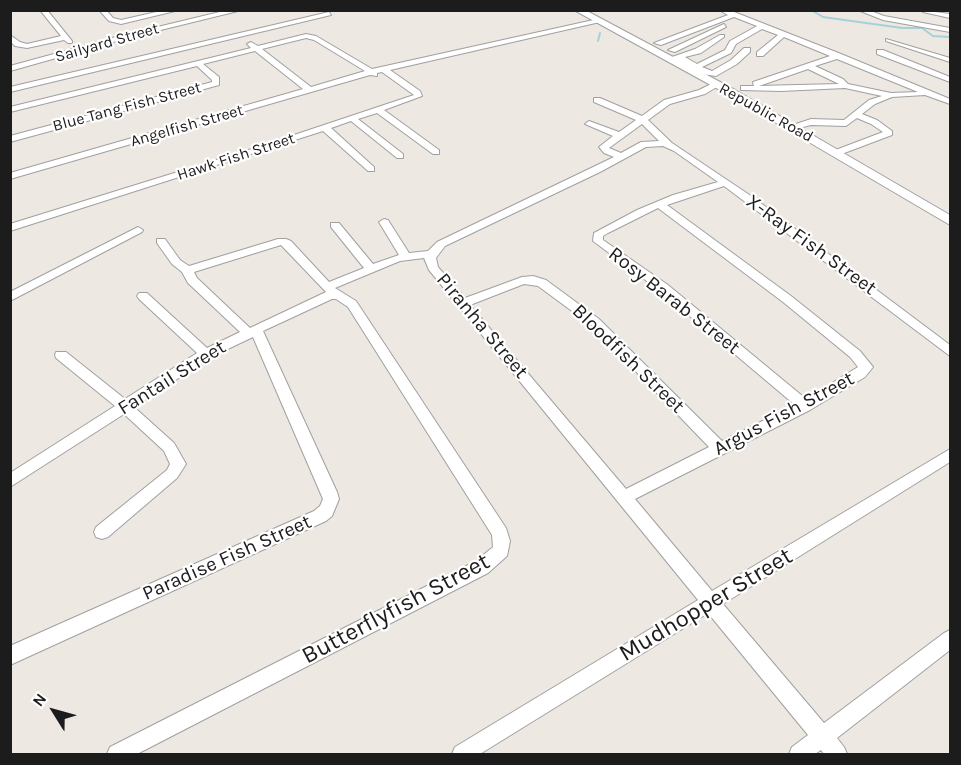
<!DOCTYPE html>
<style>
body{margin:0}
#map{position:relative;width:961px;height:765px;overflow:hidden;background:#ede8e2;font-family:Karla,sans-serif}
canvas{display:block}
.frame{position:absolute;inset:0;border:12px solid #1c1c1c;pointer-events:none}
.north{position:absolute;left:24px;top:681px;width:60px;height:60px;-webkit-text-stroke:4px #fff;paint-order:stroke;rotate:307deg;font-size:16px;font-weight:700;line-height:24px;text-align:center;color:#1c1c1c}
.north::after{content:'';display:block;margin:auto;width:21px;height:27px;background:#1c1c1c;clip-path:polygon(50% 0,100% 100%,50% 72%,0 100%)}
</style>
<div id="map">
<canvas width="961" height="765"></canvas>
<div class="frame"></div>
<div class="north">N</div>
</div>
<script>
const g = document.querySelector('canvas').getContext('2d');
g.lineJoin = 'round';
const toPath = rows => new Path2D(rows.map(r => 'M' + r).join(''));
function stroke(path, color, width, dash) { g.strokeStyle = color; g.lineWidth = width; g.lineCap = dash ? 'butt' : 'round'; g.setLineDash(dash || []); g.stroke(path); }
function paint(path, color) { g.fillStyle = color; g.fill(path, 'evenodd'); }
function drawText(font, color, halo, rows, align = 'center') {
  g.font = font + ' Karla,sans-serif'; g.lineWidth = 4.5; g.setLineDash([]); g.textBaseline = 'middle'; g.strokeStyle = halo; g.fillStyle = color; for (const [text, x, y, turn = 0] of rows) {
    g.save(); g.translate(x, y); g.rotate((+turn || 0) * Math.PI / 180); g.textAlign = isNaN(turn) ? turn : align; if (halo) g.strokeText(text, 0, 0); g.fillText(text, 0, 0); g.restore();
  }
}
const stream = toPath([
 [811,10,823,17,902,28,922,28,933,36,950,37],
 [598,41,600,33]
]);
const minor = toPath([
 [40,10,47,10,72,41,72,43,68,43,64,40,27,48,15,46,10,41,10,35,20,42,27,44,61,36,40,10],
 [99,10,106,10,113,18,121,20,165,10,175,11,121,24,109,21,99,10],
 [228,10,242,10,120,40,10,71,10,66,116,37,228,10],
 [719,10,729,10,841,54,950,99,950,104,925,95,892,97,875,104,862,114,877,120,892,131,892,135,839,155,833,155,833,151,883,132,871,124,857,118,846,126,811,125,791,130,787,127,811,119,844,120,869,100,882,96,845,88,781,91,741,90,741,86,754,86,753,82,830,56,784,37,763,56,757,56,757,52,778,35,762,29,736,44,731,53,702,67,712,71,731,60,744,48,750,48,750,52,737,64,716,76,702,74,672,57,695,49,720,35,724,35,724,37,701,53,685,57,697,64,725,50,730,41,757,26,734,17,661,45,654,43,728,15,719,10],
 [837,59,918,92,891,93,848,84,843,79,815,66,837,59],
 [808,69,839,84,758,86,759,86,808,69],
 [858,10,868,10,884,16,950,28,950,32,883,20,858,10],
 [920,10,950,14,950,18,923,12,920,10],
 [329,12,331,15,10,92,10,87,329,12],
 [598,19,600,22,390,70,420,91,422,96,384,110,439,150,439,154,433,154,377,113,358,119,403,154,403,158,397,158,351,121,331,128,374,167,374,171,368,171,323,131,10,231,10,224,255,148,414,95,382,72,377,73,377,76,370,75,10,179,10,173,303,89,255,51,203,64,219,77,219,85,10,142,10,136,212,82,212,80,197,66,10,112,10,107,251,48,247,44,251,42,258,46,306,34,316,36,372,69,598,19],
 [306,38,314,40,365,71,311,87,262,49,306,38],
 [724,24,726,27,675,52,668,50,724,24],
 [886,39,950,58,950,62,886,41,886,39],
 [877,50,883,50,950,77,950,82,877,54,877,50],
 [713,83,720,85,705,94,670,104,648,120,672,143,754,198,950,345,950,356,724,186,667,205,791,296,860,351,873,367,865,377,810,410,635,499,712,591,950,449,950,462,723,604,824,723,944,633,950,630,950,650,837,738,844,747,847,754,824,754,821,750,815,754,789,754,792,747,808,735,708,613,480,754,452,754,455,747,698,600,429,270,424,258,400,261,335,288,356,301,506,528,510,541,507,556,488,573,137,754,107,754,110,747,476,561,493,547,492,535,348,307,336,299,332,299,263,331,337,492,339,499,332,516,326,521,10,665,10,646,314,511,320,506,323,499,253,337,211,357,134,407,174,443,186,464,177,478,108,537,102,539,96,537,94,532,96,527,167,470,170,464,164,451,124,414,10,487,10,473,115,406,56,358,55,355,56,352,66,352,125,399,197,353,139,299,137,296,139,293,147,293,207,348,240,332,188,283,182,272,172,264,157,243,157,239,165,239,180,260,189,266,278,239,286,239,291,241,329,282,364,268,331,227,331,223,339,223,373,264,399,255,379,222,384,219,388,220,409,253,428,251,437,242,614,157,604,153,599,147,613,136,585,124,589,121,619,132,636,120,594,102,594,98,600,98,642,116,664,100,699,90,713,83],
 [642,124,659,141,641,142,621,153,609,148,642,124],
 [663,146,674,151,718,182,673,195,637,210,594,233,593,241,660,291,795,405,722,441,599,319,546,280,533,276,522,277,465,298,438,267,436,258,445,246,600,172,646,147,663,146],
 [658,208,783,302,850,357,858,367,806,399,668,285,603,240,603,236,608,233,658,208],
 [281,245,326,292,250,328,197,278,194,272,281,245],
 [524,284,538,286,591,325,709,447,626,489,470,305,524,284],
 [138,227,143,230,142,232,10,301,10,292,138,227]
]);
const tertiary = toPath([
 [574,10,585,10,735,90,950,215,950,225,727,94,574,10]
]);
const farStreetnames = [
 ["Sailyard Street",107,43,-16],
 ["Blue Tang Fish Street",127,107,-15],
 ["Republic Road",766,113,29],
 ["Angelfish Street",187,126,-16],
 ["Hawk Fish Street",236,157,-18]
];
const streetNames = [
 ["X-Ray Fish Street",811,245,36],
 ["Rosy Barab Street",674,301,38],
 ["Piranha Street",482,326,50],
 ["Bloodfish Street",628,359,44],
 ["Fantail Street",172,378,-32],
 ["Argus Fish Street",784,414,-28],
 ["Paradise Fish Street",227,558,-24]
];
const nearStreetnames = [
 ["Mudhopper Street",706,605,-31],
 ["Butterflyfish Street",396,609,-28]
];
stroke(stream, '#a3d3d9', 2);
stroke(minor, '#a0a0a0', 2);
stroke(tertiary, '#a0a0a0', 2);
paint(minor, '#fff');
paint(tertiary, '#fff');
drawText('16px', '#1c1c1c', '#fff', farStreetnames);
drawText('20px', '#1c1c1c', '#fff', streetNames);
drawText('24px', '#1c1c1c', '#fff', nearStreetnames);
</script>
